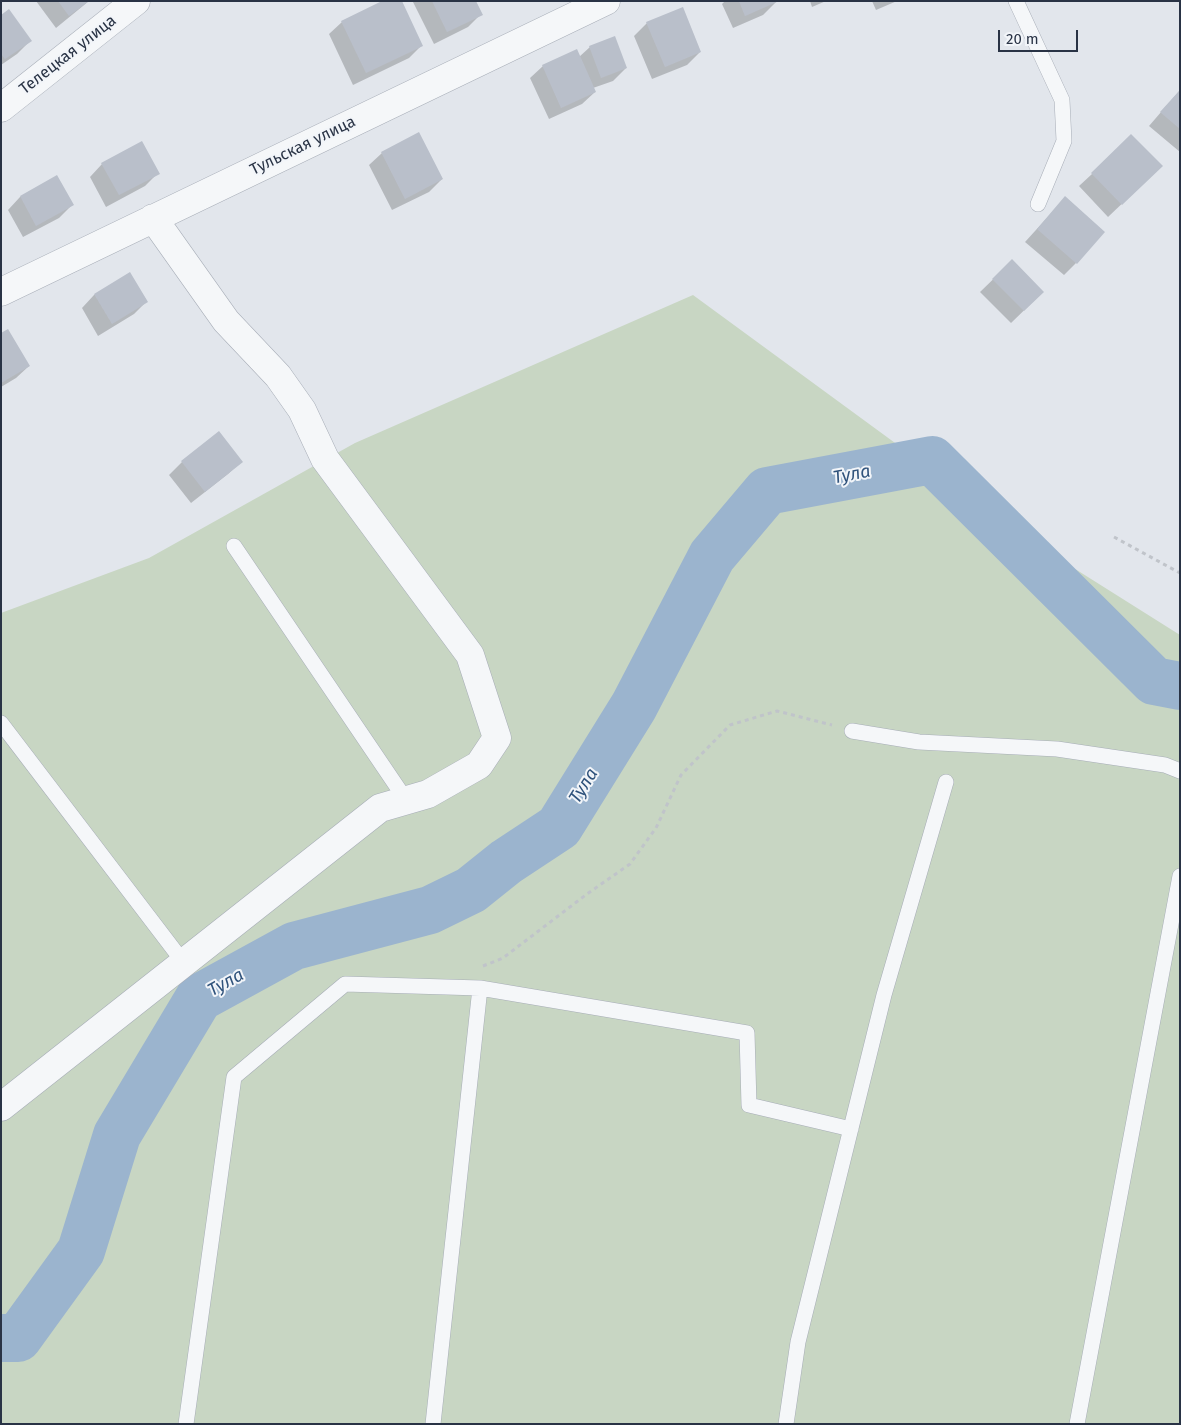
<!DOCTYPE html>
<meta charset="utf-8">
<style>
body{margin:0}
#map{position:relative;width:1181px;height:1425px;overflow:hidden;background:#e2e6ec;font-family:"Fira Sans",sans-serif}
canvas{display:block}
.frame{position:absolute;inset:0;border:2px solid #293345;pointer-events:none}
.scale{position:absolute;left:998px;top:30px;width:80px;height:22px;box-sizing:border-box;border:2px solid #293345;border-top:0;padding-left:6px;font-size:15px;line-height:18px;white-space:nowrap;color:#293345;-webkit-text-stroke:4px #f2f5f9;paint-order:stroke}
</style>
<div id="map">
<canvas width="1181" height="1425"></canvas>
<div class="frame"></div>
<div class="scale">20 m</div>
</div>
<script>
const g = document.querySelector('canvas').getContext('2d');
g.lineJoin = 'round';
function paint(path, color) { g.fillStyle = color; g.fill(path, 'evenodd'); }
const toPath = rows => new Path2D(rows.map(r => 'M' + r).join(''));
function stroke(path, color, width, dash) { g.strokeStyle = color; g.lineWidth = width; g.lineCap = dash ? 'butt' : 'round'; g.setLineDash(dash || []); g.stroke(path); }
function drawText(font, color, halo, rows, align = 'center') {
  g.font = font + ' "Fira Sans",sans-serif'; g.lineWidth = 4; g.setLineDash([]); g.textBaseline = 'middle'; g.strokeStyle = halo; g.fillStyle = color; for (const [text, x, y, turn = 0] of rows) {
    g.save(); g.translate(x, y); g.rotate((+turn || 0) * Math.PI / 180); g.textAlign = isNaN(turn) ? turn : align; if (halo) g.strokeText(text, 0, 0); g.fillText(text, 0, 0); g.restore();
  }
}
const green = toPath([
 [693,295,1018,533,1180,635,1180,1424,1,1424,1,613,149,558,355,443]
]);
const shadow = toPath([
 [36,1,89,1,56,28],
 [475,1,481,14,468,27,434,44,413,2],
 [725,1,775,1,776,2,763,15,733,28,722,4],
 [810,1,826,1,812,7],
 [872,1,897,1,876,10],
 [1,16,30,41,17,54,1,65],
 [342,22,421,46,409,58,353,85,329,34],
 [647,23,700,52,687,65,652,79,634,36],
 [590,47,626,68,613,81,593,88,595,92,582,104,549,119,530,78,543,66,579,57],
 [1180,90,1180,152,1149,126],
 [382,153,442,179,429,192,392,210,369,165],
 [102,164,158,173,145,186,106,207,90,177],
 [1092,174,1148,179,1108,217,1079,186],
 [56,177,72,205,59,218,23,237,8,210,20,197],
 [1065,198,1076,263,1064,275,1025,242],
 [1012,261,1043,292,1011,323,980,292],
 [130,274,147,301,134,314,98,336,82,308,94,295],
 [1,335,29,366,16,378,1,387],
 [219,433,241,462,228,474,191,503,169,475,182,462]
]);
const river = toPath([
 [1,1338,18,1338,81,1251,117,1135,199,998,294,946,430,910,471,890,506,862,559,827,634,706,712,556,767,491,932,460,1154,681,1180,686]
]);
const building = toPath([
 [58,1,89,1,69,16],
 [382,1,402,1,423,46,366,73,341,21],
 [432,1,476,1,483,15,447,32],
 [739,1,779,1,745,16],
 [683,7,701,52,665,67,646,22],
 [9,9,32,41,5,59,1,54,1,15],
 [615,36,627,68,601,78,589,46],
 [577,49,596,92,561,108,542,65],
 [1180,90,1180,129,1160,112],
 [419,132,443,179,405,199,381,152],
 [1131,134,1163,166,1122,205,1091,173],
 [142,141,160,174,119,195,101,163],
 [57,175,74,205,36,226,20,196],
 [1065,196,1105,232,1077,264,1037,229],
 [1012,259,1044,292,1024,311,992,279],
 [130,272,148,302,112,324,94,294],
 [8,329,30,366,1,383,1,333],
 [219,431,243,462,205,492,181,461]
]);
const path = toPath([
 [1114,537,1180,573],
 [483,966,503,958,587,894,630,864,656,828,681,775,730,725,777,711,832,725]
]);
const lane = toPath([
 [1016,1,1062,100,1064,141,1038,204],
 [234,546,406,800],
 [1,723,184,963],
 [852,731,919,742,1057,749,1165,765,1180,771],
 [186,1424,234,1077,345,984,480,988,747,1033,749,1105,851,1129],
 [433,1424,480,988],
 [786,1424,798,1342,884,995,946,782],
 [1077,1424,1180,876]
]);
const street = toPath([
 [1,108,136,1],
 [1,292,606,1],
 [1,1107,380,808,428,794,479,765,497,738,470,655,325,459,302,410,278,376,226,321,153,218]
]);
const streetNames = [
 ["Телецкая улица",68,55,-38],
 ["Тульская улица",303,146,-26]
];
const waterNames = [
 ["Тула",852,475,-11],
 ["Тула",584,786,-58],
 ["Тула",226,983,-29]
];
paint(green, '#c8d6c3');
paint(shadow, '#0003');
stroke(river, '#9bb4ce', 48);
paint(building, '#b9bfca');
stroke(lane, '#a7adb7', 16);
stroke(street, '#a7adb7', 29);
stroke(path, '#c0c4ca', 3, [4, 4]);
stroke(lane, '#f5f7f9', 15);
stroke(street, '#f5f7f9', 28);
drawText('16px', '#293345', '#f2f5f9', streetNames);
drawText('italic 18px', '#30537c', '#f2f5f9', waterNames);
</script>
